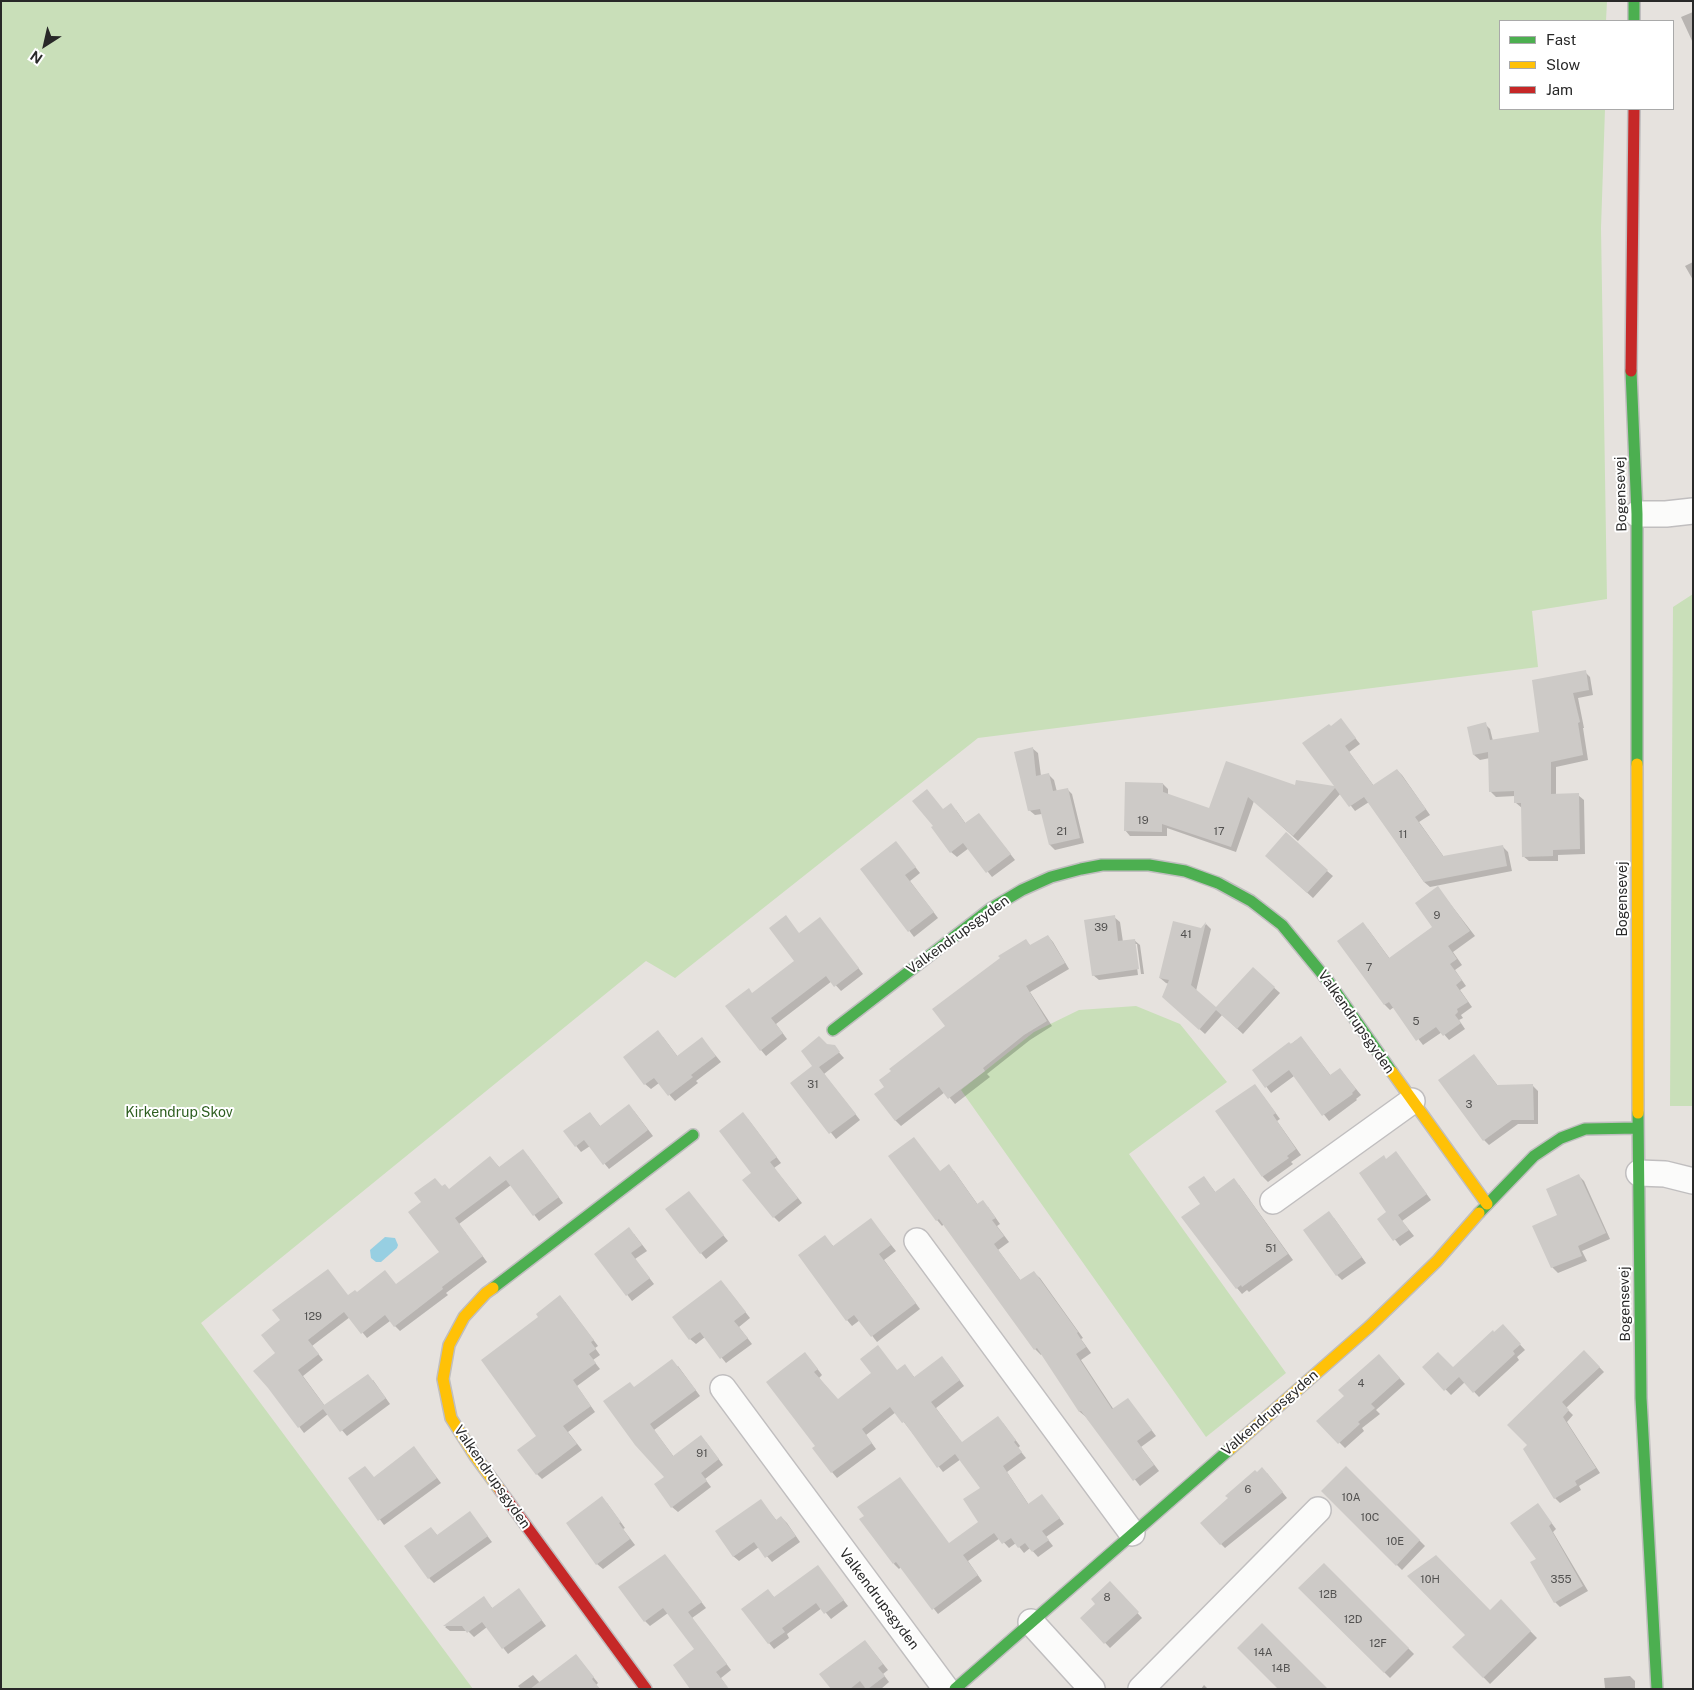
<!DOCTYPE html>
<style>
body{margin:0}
#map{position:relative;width:1694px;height:1690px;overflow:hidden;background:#e6e2de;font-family:"Public Sans",sans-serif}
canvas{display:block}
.frame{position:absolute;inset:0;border:2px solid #282828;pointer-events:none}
.legend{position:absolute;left:1499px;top:20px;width:175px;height:90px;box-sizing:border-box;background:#fff;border:1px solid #a9a9a9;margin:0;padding:6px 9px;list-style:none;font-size:15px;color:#282828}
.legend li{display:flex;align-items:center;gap:10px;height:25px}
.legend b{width:25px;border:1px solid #a9a9a9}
.north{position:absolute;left:20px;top:20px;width:50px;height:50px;-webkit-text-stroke:4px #fff;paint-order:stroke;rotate:215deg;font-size:14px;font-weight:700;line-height:20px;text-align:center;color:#282828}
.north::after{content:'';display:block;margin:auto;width:18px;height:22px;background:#282828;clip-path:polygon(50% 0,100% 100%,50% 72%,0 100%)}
</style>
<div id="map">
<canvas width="1694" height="1690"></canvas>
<div class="frame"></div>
<ul class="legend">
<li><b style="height:6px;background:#4caf50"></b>Fast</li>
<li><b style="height:6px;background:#ffc107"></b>Slow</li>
<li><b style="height:6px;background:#c62828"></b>Jam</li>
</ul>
<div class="north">N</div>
</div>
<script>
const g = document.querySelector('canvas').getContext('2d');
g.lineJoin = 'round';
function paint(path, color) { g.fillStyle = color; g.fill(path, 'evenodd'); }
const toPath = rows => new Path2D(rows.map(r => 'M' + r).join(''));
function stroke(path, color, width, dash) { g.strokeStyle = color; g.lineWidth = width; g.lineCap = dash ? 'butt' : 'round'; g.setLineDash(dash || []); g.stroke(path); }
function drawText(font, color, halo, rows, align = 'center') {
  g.font = font + ' "Public Sans",sans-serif'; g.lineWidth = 4; g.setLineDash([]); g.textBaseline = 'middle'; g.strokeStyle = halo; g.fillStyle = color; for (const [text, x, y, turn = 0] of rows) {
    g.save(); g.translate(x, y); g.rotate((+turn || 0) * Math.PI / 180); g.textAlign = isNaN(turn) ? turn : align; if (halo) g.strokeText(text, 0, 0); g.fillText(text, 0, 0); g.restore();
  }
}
const green = toPath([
 [1,1,1607,1,1606,21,1500,21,1500,109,1605,109,1601,228,1607,599,1532,611,1538,667,978,738,675,978,646,961,201,1323,473,1689,1,1689],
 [1693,594,1693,1106,1670,1106,1673,607],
 [1136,1006,1180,1024,1227,1082,1129,1154,1286,1373,1206,1437,961,1090,1034,1032,1079,1010]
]);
const water = toPath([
 [385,1237,395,1238,398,1245,397,1248,381,1262,376,1262,371,1258,370,1250]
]);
const shadow = toPath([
 [1693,12,1693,43,1681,17],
 [1693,262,1693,280,1685,266],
 [1585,672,1590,677,1593,695,1578,698,1584,728,1583,728,1588,760,1556,767,1556,795,1578,795,1584,800,1585,854,1558,855,1558,861,1529,861,1523,856,1522,808,1516,803,1515,796,1496,797,1491,792,1490,758,1480,760,1474,755,1485,724,1490,729,1493,741,1541,733],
 [1341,720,1360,744,1349,752,1374,786,1397,770,1402,775,1430,815,1419,822,1444,857,1503,847,1508,852,1512,871,1430,887,1424,882,1369,802,1355,811,1341,793,1298,841,1254,801,1236,852,1167,828,1167,836,1130,836,1125,830,1163,784,1168,789,1168,795,1210,810,1227,762,1296,787,1336,787,1331,728],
 [1032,748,1038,753,1041,776,1048,774,1054,780,1057,792,1067,789,1072,794,1084,843,1055,850,1050,845,1042,814,1035,815,1029,810],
 [943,810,956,810,966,824,979,814,1015,860,992,877,969,848,957,857,951,852,935,826],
 [901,849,920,873,910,881,938,918,914,937,862,869],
 [1272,861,1327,871,1333,876,1313,898],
 [1438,888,1475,936,1453,952,1462,965,1455,970,1466,986,1460,990,1472,1007,1461,1015,1463,1018,1459,1020,1465,1029,1449,1040,1442,1032,1423,1045,1394,1007,1390,1010,1385,1005,1339,941,1368,929,1390,959,1434,927],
 [1114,917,1120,922,1123,942,1134,940,1140,945,1144,974,1141,974,1137,944,1134,944,1138,975,1099,980,1093,975],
 [820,919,863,974,841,991,832,981,776,1024,787,1039,766,1056,761,1050,752,994,795,961,800,934],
 [1206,924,1211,929,1196,991,1216,1009,1253,969,1280,993,1243,1034,1222,1015,1205,1034,1169,1002,1169,984,1166,983,1160,978],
 [1048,936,1053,942,1069,969,1030,992,1052,1026,1030,1040,987,1074,990,1077,955,1104,945,1092,901,1126,895,1120,886,1087,946,1027,1026,941,1031,946],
 [663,1037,678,1057,702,1039,721,1062,696,1081,698,1083,675,1101,659,1083,651,1089,645,1084],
 [1301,1037,1331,1076,1340,1069,1361,1095,1356,1099,1357,1100,1329,1121,1294,1076,1271,1093,1254,1070],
 [826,1045,834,1047,844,1058,824,1074,860,1120,836,1139,792,1083,814,1066],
 [1474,1055,1498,1086,1533,1086,1538,1091,1538,1124,1518,1124,1489,1145,1484,1140],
 [1255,1085,1280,1119,1277,1121,1301,1155,1291,1162,1293,1164,1268,1182,1263,1177],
 [634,1111,653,1136,609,1169,590,1146,581,1152,565,1132,590,1113,601,1127],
 [748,1119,781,1163,774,1168,802,1203,779,1222,774,1217,753,1173],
 [914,1138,940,1172,954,1171,978,1205,988,1207,1000,1224,997,1226,1009,1242,998,1250,1021,1281,1034,1273,1040,1278,1083,1338,1081,1339,1091,1353,1081,1360,1114,1410,1128,1399,1156,1436,1141,1447,1159,1471,1140,1486,1086,1417,1080,1412,1042,1354,1041,1355,1035,1349,944,1224,942,1226,937,1220],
 [528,1156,563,1203,539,1221,511,1185,459,1224,487,1262,446,1293,448,1295,400,1331,390,1321,367,1338,350,1317,312,1346,323,1360,303,1376,325,1406,373,1380,390,1404,347,1436,328,1414,304,1433,269,1387,255,1371,348,1296,397,1285,440,1252,443,1187,449,1190,490,1157,500,1168],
 [1401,1159,1431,1200,1402,1221,1414,1236,1400,1246,1379,1219,1388,1212,1387,1160],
 [1579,1176,1584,1181,1610,1239,1582,1251,1587,1261,1558,1273,1552,1267],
 [1204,1177,1216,1193,1239,1185,1293,1260,1249,1292,1247,1290,1242,1294,1237,1288,1202,1204],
 [689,1193,728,1241,706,1259,701,1253],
 [1334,1218,1366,1263,1342,1280,1337,1275],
 [871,1220,896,1251,884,1260,920,1309,877,1342,860,1320,852,1326,847,1320,800,1255,825,1237,834,1247],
 [634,1234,647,1251,635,1259,654,1284,632,1301,596,1254],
 [726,1287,750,1318,739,1327,752,1344,726,1363,705,1337,696,1344,690,1339],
 [565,1302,598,1346,595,1348,600,1355,593,1360,600,1369,577,1386,595,1412,568,1432,582,1450,542,1479,537,1474,540,1318],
 [1503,1326,1525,1350,1517,1357,1519,1360,1479,1397,1465,1382,1451,1395,1424,1367,1453,1369],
 [1584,1351,1604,1372,1566,1408,1573,1415,1567,1422,1600,1473,1579,1486,1581,1490,1560,1503,1555,1498,1525,1449],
 [810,1359,822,1375,819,1378,838,1400,898,1371,905,1366,915,1378,947,1363,964,1386,936,1408,962,1443,1003,1423,1020,1446,1018,1448,1026,1458,1007,1472,1029,1505,1042,1495,1064,1524,1046,1537,1053,1546,1038,1557,1030,1548,1024,1553,1016,1543,1009,1548,1000,1538,968,1561,982,1581,938,1614,901,1567,899,1569,894,1564,900,1478,949,1544,980,1522,982,1488,961,1459,943,1472,896,1412,866,1435,876,1449,837,1478,832,1472,816,1446],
 [1385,1362,1405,1384,1376,1410,1380,1414,1362,1428,1364,1431,1345,1448,1318,1421],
 [678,1366,700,1396,654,1430,674,1457,706,1442,723,1465,705,1479,711,1487,678,1512,672,1507,665,1477,635,1388],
 [418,1453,441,1483,384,1525,350,1479,374,1478],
 [1346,1467,1425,1546,1402,1570,1323,1491],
 [1257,1473,1267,1473,1287,1498,1225,1548,1221,1544],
 [761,1501,777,1521,781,1517,787,1523,800,1542,772,1562,759,1547,739,1561,733,1556],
 [607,1503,625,1528,623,1529,635,1545,603,1569,597,1564],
 [1538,1505,1556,1529,1553,1532,1588,1591,1560,1607,1555,1602,1538,1559],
 [470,1513,492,1542,434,1583,429,1578,431,1528,438,1536],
 [665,1555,706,1608,692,1618,731,1670,721,1678,729,1689,668,1613,650,1626,645,1621],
 [1324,1564,1414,1654,1390,1678,1300,1588],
 [818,1567,848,1606,831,1619,822,1608,787,1634,789,1638,774,1649,769,1643,768,1591,775,1598],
 [1110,1583,1142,1618,1110,1648,1082,1618,1097,1604],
 [524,1596,546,1626,508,1654,487,1627,474,1637,468,1631,450,1631,445,1627,484,1598,493,1609],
 [1501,1601,1537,1638,1490,1684,1454,1647],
 [865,1641,888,1670,883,1674,889,1682,881,1689,867,1689,866,1687,863,1689,832,1689],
 [576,1655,598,1683,596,1685,600,1689,521,1689,518,1686,533,1675,540,1683],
 [1630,1676,1635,1681,1635,1689,1605,1688,1604,1678],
 [1204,1685,1208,1689,1201,1689]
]);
const building = toPath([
 [1586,670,1589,690,1573,693,1580,722,1578,723,1583,755,1551,762,1551,794,1579,793,1580,849,1553,850,1553,856,1522,857,1521,803,1514,803,1514,791,1489,792,1488,752,1473,755,1467,727,1486,722,1490,740,1539,732,1532,680],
 [1341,718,1356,738,1345,746,1373,785,1397,769,1426,809,1415,817,1443,856,1503,845,1507,866,1424,882,1364,797,1349,807,1335,788,1293,836,1248,797,1231,847,1162,824,1162,832,1124,831,1125,782,1163,783,1163,792,1209,808,1226,761,1295,785,1296,780,1334,786,1302,743,1329,724,1331,726],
 [1033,747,1036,776,1049,773,1053,791,1068,788,1080,838,1049,845,1040,809,1028,811,1014,752],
 [927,789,943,809,951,803,965,823,979,813,1011,854,986,873,963,843,950,853,931,827,933,826,912,801],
 [1286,832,1328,870,1307,893,1265,856],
 [896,841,916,867,905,875,934,912,908,932,860,869],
 [1438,886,1470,931,1448,946,1457,959,1450,964,1462,980,1456,985,1468,1002,1457,1009,1458,1012,1455,1015,1461,1023,1443,1036,1436,1027,1416,1041,1389,1002,1384,1005,1337,941,1363,922,1389,958,1432,927,1415,903],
 [786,915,799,933,820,917,859,968,834,987,826,976,771,1018,783,1033,760,1051,725,1006,749,988,752,993,794,961,769,928],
 [1115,915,1118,941,1135,939,1139,969,1092,976,1084,920],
 [1173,921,1201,928,1206,922,1191,985,1216,1007,1253,967,1275,987,1237,1029,1216,1010,1199,1030,1162,997,1169,980,1159,978],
 [1048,935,1065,963,1026,986,1047,1021,1024,1035,983,1068,985,1071,948,1099,939,1087,895,1121,874,1094,884,1087,879,1080,891,1071,889,1069,945,1026,932,1009,1000,958,998,956,1026,939,1030,945],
 [658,1030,677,1056,702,1037,716,1056,691,1075,693,1077,668,1096,654,1078,644,1085,623,1057],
 [819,1036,827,1044,835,1045,840,1052,819,1067,856,1114,829,1134,790,1083,812,1066,801,1051],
 [1301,1036,1330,1075,1340,1068,1356,1089,1352,1093,1353,1094,1322,1116,1289,1070,1265,1088,1252,1070,1289,1042,1291,1044],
 [1474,1054,1497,1085,1533,1084,1534,1120,1512,1120,1483,1141,1438,1080],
 [1255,1084,1276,1113,1273,1115,1296,1149,1287,1156,1289,1158,1262,1177,1215,1111],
 [629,1104,648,1130,603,1165,584,1140,575,1147,563,1131,590,1112,600,1126],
 [743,1112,777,1157,770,1162,798,1198,773,1218,742,1180,751,1173,719,1131],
 [914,1137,940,1171,949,1164,977,1204,983,1200,996,1218,992,1220,1004,1236,994,1244,1020,1280,1034,1271,1078,1332,1077,1333,1086,1347,1076,1354,1112,1409,1128,1398,1152,1430,1137,1441,1154,1465,1133,1481,1081,1411,1079,1412,1037,1348,1034,1350,939,1219,936,1221,888,1156],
 [523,1149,559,1197,533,1216,506,1180,455,1218,483,1256,442,1287,443,1289,394,1327,385,1315,361,1334,344,1312,308,1340,319,1354,298,1370,324,1405,368,1374,386,1398,340,1432,323,1409,298,1428,268,1388,253,1371,275,1353,261,1335,280,1320,272,1310,328,1269,348,1295,355,1290,357,1292,385,1270,396,1284,439,1252,408,1212,421,1202,414,1193,435,1178,442,1186,445,1184,449,1189,490,1156,499,1167],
 [1396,1151,1427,1194,1398,1215,1409,1230,1393,1241,1377,1219,1386,1212,1359,1173,1384,1155,1386,1159],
 [1579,1174,1606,1233,1578,1246,1582,1256,1551,1268,1532,1226,1557,1215,1546,1189],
 [1204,1176,1215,1192,1234,1178,1288,1254,1242,1287,1241,1285,1236,1289,1181,1217,1200,1204,1188,1187],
 [689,1191,724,1235,700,1254,665,1209],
 [1329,1211,1362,1257,1336,1276,1303,1230],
 [871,1218,891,1245,879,1254,916,1303,871,1337,854,1315,846,1321,798,1255,825,1235,833,1246],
 [629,1227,642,1245,631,1253,650,1278,626,1296,594,1254],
 [721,1280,746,1312,734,1321,748,1338,720,1359,700,1332,689,1340,672,1317],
 [560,1295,594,1340,591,1342,596,1349,589,1354,596,1363,573,1380,591,1406,563,1426,577,1444,536,1475,517,1450,536,1436,481,1360,538,1317,536,1314],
 [1503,1324,1521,1344,1513,1351,1515,1354,1473,1393,1459,1377,1444,1391,1422,1367,1438,1352,1453,1367,1493,1330,1494,1332],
 [878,1345,897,1370,905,1364,914,1377,942,1356,960,1380,931,1402,962,1442,998,1416,1016,1440,1014,1442,1022,1452,1003,1466,1028,1504,1042,1494,1060,1518,1042,1531,1049,1540,1032,1552,1025,1543,1018,1548,1011,1538,1002,1544,994,1533,963,1555,978,1575,932,1610,896,1562,893,1564,859,1519,864,1516,857,1507,900,1477,949,1543,978,1522,963,1499,980,1488,955,1454,937,1468,904,1422,902,1423,890,1407,862,1429,872,1443,831,1473,812,1448,815,1446,766,1382,805,1352,818,1369,814,1372,838,1399,871,1373,860,1359],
 [1584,1350,1600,1367,1562,1402,1569,1410,1563,1417,1596,1468,1575,1481,1577,1485,1554,1499,1523,1449,1527,1445,1507,1425],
 [1379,1354,1400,1378,1371,1404,1375,1408,1358,1422,1360,1424,1338,1444,1316,1421,1344,1396,1338,1390],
 [672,1359,696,1390,650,1424,673,1456,701,1435,719,1459,701,1473,707,1481,671,1508,654,1484,664,1477,635,1445,603,1401,630,1382,634,1387],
 [414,1446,437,1478,378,1521,348,1478,365,1466,374,1477],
 [1346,1466,1420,1540,1396,1566,1321,1491],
 [1262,1467,1283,1492,1220,1545,1200,1523,1228,1498,1225,1496,1255,1470,1257,1472],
 [602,1496,621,1522,619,1523,630,1539,596,1565,566,1523],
 [761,1499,776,1520,781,1516,796,1536,765,1558,754,1542,733,1557,715,1531],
 [1538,1503,1552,1523,1549,1526,1583,1586,1554,1603,1530,1562,1536,1559,1510,1523],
 [470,1511,488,1536,428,1579,404,1546,431,1527,437,1535],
 [665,1554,702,1602,688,1612,727,1664,716,1672,729,1689,690,1689,673,1665,694,1649,663,1608,644,1622,618,1587],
 [1436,1555,1490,1610,1501,1599,1531,1631,1483,1678,1452,1647,1465,1635,1407,1576],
 [1324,1563,1409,1648,1384,1673,1298,1588],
 [818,1565,844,1600,824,1614,816,1603,782,1628,785,1632,768,1644,741,1609,768,1589,774,1597],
 [1110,1581,1139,1612,1104,1644,1080,1618,1095,1604,1091,1599],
 [519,1588,542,1620,502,1649,482,1622,467,1633,462,1626,443,1626,484,1596,492,1608],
 [1262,1623,1328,1689,1278,1689,1237,1648],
 [865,1640,883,1664,878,1668,885,1676,868,1689,866,1689,860,1681,850,1689,831,1689,819,1674],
 [576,1654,594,1677,592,1679,600,1689,530,1689]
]);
const street = toPath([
 [1637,514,1666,514,1693,511],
 [1639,1173,1665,1174,1693,1181],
 [1273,1201,1412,1101],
 [917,1241,1132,1533],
 [723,1388,946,1689],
 [1031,1622,1092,1689],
 [1141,1689,1318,1510]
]);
const fast = toPath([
 [1634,1,1634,21],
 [1631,371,1637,514,1637,764],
 [833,1030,990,909,1022,890,1051,877,1081,869,1102,865,1149,865,1185,871,1218,883,1251,901,1282,925,1328,981,1392,1072],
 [1638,1113,1641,1398,1657,1689],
 [1479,1213,1534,1156,1561,1138,1585,1129,1638,1128],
 [493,1288,693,1135],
 [955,1689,1230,1449]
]);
const slow = toPath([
 [1637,764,1638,1113],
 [1392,1072,1487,1204],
 [493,1288,486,1293,464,1317,449,1345,443,1379,451,1418,475,1456,500,1490],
 [1230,1449,1369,1327,1437,1261,1479,1213]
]);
const jam = toPath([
 [1631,371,1634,109],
 [500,1490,646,1689]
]);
const numberNames = [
 ["19",1143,821],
 ["21",1062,832],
 ["17",1219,832],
 ["11",1403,835],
 ["9",1437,916],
 ["39",1101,928],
 ["41",1186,935],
 ["7",1369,968],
 ["5",1416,1022],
 ["31",813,1085],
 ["3",1469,1105],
 ["51",1271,1249],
 ["129",313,1317],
 ["4",1361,1384],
 ["91",702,1454],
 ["6",1248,1490],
 ["10A",1351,1498],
 ["10C",1370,1518],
 ["10E",1395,1542],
 ["10H",1430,1580],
 ["355",1561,1580],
 ["12B",1328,1595],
 ["8",1107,1598],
 ["12D",1353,1620],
 ["12F",1378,1644],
 ["14A",1263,1653],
 ["14B",1281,1669]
];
const streetNames = [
 ["Bogensevej",1621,494,-92],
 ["Bogensevej",1623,899,-90],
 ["Valkendrupsgyden",958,935,-36],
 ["Valkendrupsgyden",1356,1022,55],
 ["Bogensevej",1625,1304,-91],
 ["Valkendrupsgyden",1270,1413,-41],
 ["Valkendrupsgyden",492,1477,55],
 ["Valkendrupsgyden",879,1599,53]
];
const parkNames = [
 ["Kirkendrup Skov",179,1113]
];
paint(green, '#c9dfb9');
paint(water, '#97cfe2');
paint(shadow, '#0003');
paint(building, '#cdcac7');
stroke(street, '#c0bebf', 28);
stroke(fast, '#c0bebf', 14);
stroke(slow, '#c0bebf', 14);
stroke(jam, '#c0bebf', 14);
stroke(street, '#fbfbfa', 25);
stroke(fast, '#4caf50', 11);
stroke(slow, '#ffc107', 11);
stroke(jam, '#c62828', 11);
drawText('11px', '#525150', null, numberNames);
drawText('14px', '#282828', '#fff', streetNames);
drawText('14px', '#2d5e1f', '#fff', parkNames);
</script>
